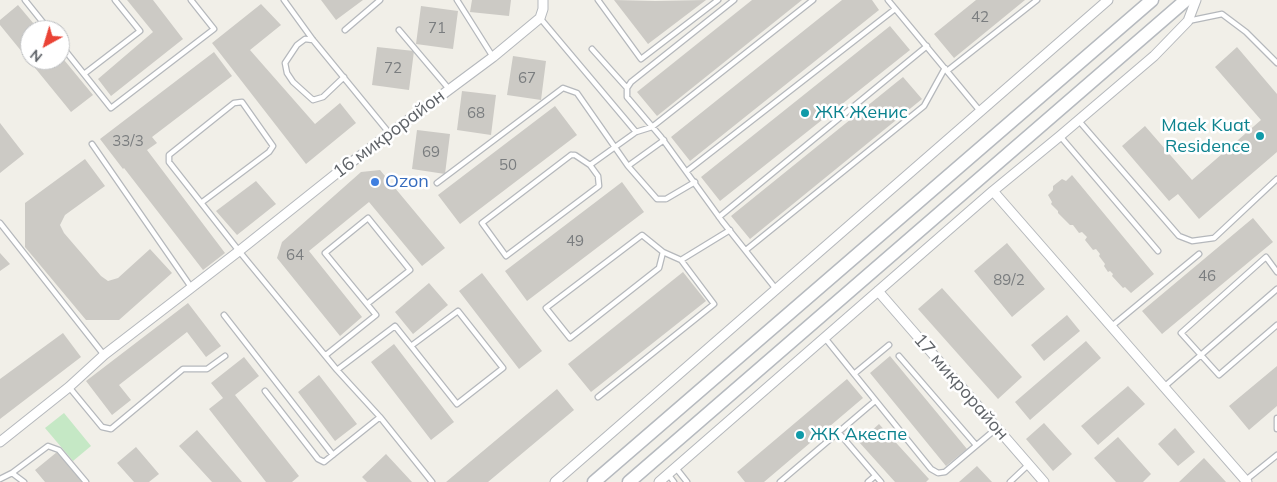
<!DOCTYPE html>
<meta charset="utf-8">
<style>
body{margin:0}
#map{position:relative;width:1277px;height:482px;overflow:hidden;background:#f1efe8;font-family:Mulish,sans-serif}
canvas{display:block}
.north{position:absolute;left:20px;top:20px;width:50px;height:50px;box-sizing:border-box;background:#fff;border:1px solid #bfc1c3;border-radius:50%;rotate:219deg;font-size:14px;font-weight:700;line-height:20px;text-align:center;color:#5f6368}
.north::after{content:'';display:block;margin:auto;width:18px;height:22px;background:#ea4335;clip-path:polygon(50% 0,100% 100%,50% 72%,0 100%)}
</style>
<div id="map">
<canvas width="1277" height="482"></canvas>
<div class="north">N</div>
</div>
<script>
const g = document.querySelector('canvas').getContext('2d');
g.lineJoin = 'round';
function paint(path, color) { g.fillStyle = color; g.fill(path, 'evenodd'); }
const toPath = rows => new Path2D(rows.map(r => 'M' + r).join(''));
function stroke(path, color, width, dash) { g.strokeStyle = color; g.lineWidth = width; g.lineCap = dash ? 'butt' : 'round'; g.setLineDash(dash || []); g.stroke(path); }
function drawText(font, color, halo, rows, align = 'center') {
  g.font = font + ' Mulish,sans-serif'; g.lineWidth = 5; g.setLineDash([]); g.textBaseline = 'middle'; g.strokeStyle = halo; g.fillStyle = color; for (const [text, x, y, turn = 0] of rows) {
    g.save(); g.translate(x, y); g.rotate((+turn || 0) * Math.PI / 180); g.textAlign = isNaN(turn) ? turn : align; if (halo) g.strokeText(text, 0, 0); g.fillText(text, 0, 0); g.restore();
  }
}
const green = toPath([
 [64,413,91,446,73,461,45,428]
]);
const building = toPath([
 [127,0,153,0,183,39,111,96,98,79,153,32],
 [321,0,363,0,336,20],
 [472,0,511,0,509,16,470,12],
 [614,0,655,1,706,0,648,44],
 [752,0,802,0,657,116,637,92],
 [842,0,872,0,879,10,690,161,671,137],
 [976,0,1025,0,954,58,934,34],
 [261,4,281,25,250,50,315,124,340,103,356,123,306,164,212,43],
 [18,5,39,30,30,30,30,60,60,60,60,55,93,95,71,112,0,25,0,20],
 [421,6,458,11,453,49,416,44],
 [890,26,910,50,720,201,701,177],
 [377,47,414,51,409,90,372,85],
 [1237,47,1277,94,1277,152,1199,219,1178,194,1169,201,1122,146,1145,126,1192,180,1261,120,1215,67],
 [214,52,232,76,152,137,157,143,147,150,225,253,203,270,124,168,123,169,100,139],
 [513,56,546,61,541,100,507,95],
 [903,77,922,99,750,239,731,216],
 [462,91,496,95,491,135,457,130],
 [555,106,577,135,460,224,438,195],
 [0,123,24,154,0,173],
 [417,130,450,134,445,174,412,169],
 [85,159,105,186,65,215,60,225,64,233,101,276,108,281,118,278,150,249,172,273,119,320,86,320,25,247,25,203],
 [380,170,445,248,422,266,369,202,309,251,362,317,340,336,277,258,282,242,361,172],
 [1072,175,1154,274,1131,293,1125,287,1123,288,1112,276,1113,274,1110,271,1108,272,1104,266,1105,264,1099,256,1100,254,1096,249,1093,250,1085,240,1087,237,1082,232,1079,233,1073,225,1070,225,1058,213,1058,211,1051,204,1052,202,1048,195,1053,190,1053,186,1062,179,1066,181],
 [256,181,276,204,237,235,216,211],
 [622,182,644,212,527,301,505,271],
 [1253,218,1273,242,1162,334,1142,311],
 [1007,243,1045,289,1012,317,974,271],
 [0,253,10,264,0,271],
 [683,272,706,301,591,392,568,364],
 [482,273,542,351,519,369,459,291],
 [429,283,448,305,413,334,395,312],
 [942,288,1022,377,998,399,918,309],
 [188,303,221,346,206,357,187,332,119,385,131,400,112,415,86,381],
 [1067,315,1080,331,1044,361,1031,345],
 [63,333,81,357,0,419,0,379],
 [1086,341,1101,358,1030,420,1015,402],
 [394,344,454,422,431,440,371,362],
 [890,356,967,449,946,466,870,373],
 [244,357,259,376,235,395,299,476,292,482,266,482,209,409,223,398,211,383],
 [1277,366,1277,406,1249,430,1229,406],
 [319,375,357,424,335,441,298,392],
 [847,379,863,398,764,482,745,482,737,472],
 [1128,386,1145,404,1098,445,1081,426],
 [557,389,574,410,488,482,446,482],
 [1044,423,1072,454,1053,471,1026,439],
 [879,424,929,479,926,482,895,482,859,442],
 [1175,428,1195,452,1178,466,1158,444],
 [197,430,242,482,212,482,179,446],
 [1118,437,1151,474,1143,482,1116,482,1094,458],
 [136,447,159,474,149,482,134,482,117,463],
 [57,452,82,482,45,482,35,470],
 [386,454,412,482,367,482,362,477],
 [1204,458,1226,482,1179,482],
 [977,466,992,482,959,482]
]);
const service = toPath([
 [25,0,49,30],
 [284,0,313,40,390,134],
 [457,0,493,57],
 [598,0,641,59,718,0],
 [734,0,631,82,627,88,627,97,661,137,722,221,776,289],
 [888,0,980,111],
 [540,18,636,132],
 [1188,21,1222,14,1246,32,1277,63],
 [345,30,380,0],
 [399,30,449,89],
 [313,40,305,39,297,45,285,63,287,73,293,82,313,100,323,97,344,77],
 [60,44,111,108,214,29,191,0],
 [592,49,627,88],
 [947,71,1037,0],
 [84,74,140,31,115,0],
 [1079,121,1179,236,1192,241,1214,238,1277,179],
 [1060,136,1158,251],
 [664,140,628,166,657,199,666,199,695,182],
 [92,144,191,287],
 [571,155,575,155,590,165,598,176,599,186,506,256,482,223,571,155],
 [590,165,636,132,652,127,813,0],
 [687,171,895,9],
 [437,183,563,88,577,93,628,166],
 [201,203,269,152,273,146,242,102,234,103,169,155,169,162,239,251,337,370,380,417,432,482],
 [719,217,927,46],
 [0,223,104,355],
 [746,250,924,106,945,68],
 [663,252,642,235,546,308,570,338,659,268,663,252,681,260,730,230],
 [1277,272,1266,257,1181,333,1219,375,1277,325],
 [224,315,333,455],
 [1112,326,1199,254],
 [825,338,931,469,938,473,945,472,997,428],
 [326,355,376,315,325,253,368,218,410,270,367,304],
 [899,356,976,445],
 [337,370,395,326,411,346,457,404,503,368,458,311,411,346],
 [854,374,889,345],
 [69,387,102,427,111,429,183,369,207,369,225,356],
 [1164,387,1277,289],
 [265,391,318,459,324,462,380,417],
 [598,397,714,304,681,260],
 [1277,418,1277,429],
 [839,433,881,482],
 [676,468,687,482],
 [12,473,48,446,59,450,86,482],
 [668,474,674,482],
 [0,479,12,473,24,482],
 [1246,480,1277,455],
 [780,482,875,401],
 [868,482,875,476],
 [1010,482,1028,465]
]);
const minor = toPath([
 [993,191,1247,482],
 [878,291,1044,482],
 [0,442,69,387,104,355,239,251,337,173,493,57,540,18,543,9,543,0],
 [555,482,1108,0],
 [659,482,993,191,1060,136,1154,56,1188,21,1196,0]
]);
const secondary = toPath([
 [594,482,1152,0],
 [629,482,1186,0]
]);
const markers = [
 [805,113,5,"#0f9aa8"],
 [1260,136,5,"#0f9aa8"],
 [375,182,5,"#3f7fe0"],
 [800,435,5,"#0f9aa8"]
];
const numberNames = [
 ["42",980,17],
 ["71",437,28],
 ["72",393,68],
 ["67",527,78],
 ["68",476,113],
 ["33/3",128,141],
 ["69",431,152],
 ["50",508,165],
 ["49",575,241],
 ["64",295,255],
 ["46",1207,276],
 ["89/2",1009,280]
];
const cultureNames = [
 ["ЖК Женис",815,113],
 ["Maek Kuat",1250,126,"right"],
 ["Residence",1250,147,"right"],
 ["ЖК Акеспе",810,435]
];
const streetNames = [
 ["16 микрорайон",389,134,-37],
 ["17 микрорайон",961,387,49]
];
const shopNames = [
 ["Ozon",385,182]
];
paint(green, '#c5e8c5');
paint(building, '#cccac5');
stroke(service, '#b5b8bc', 7);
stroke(minor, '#b5b8bc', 11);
stroke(secondary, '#b6babf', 15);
stroke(service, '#fff', 4.5);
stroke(minor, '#fff', 9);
stroke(secondary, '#fff', 12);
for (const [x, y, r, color] of markers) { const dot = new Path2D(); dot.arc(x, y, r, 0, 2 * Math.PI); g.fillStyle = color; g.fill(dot); stroke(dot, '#fff', 2); }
drawText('15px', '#7a7d7f', null, numberNames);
drawText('18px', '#0d838f', '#fff', cultureNames, 'left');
drawText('18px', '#5f6368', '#fff', streetNames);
drawText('18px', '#366cbe', '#fff', shopNames, 'left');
</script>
